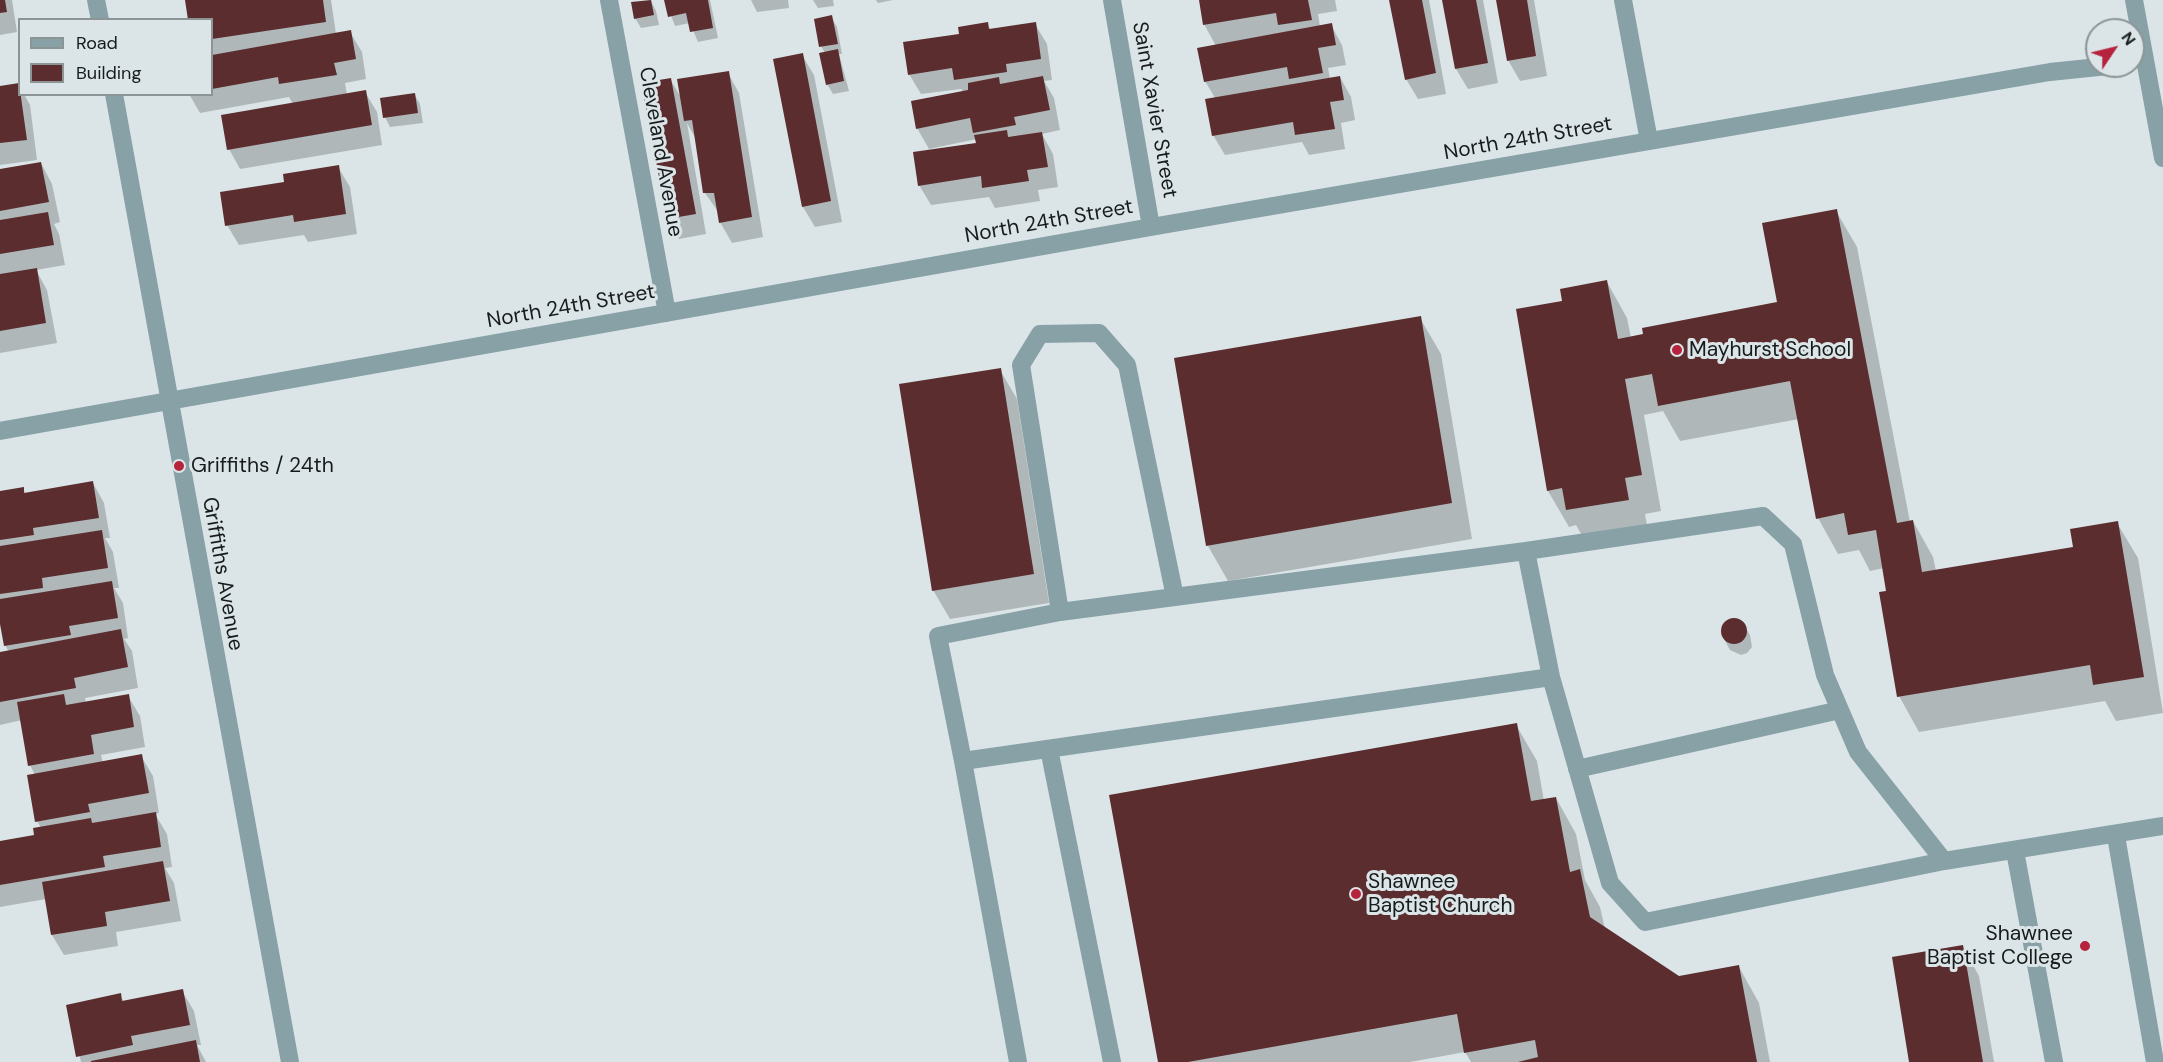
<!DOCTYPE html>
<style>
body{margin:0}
#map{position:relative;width:2163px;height:1062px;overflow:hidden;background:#dbe5e7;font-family:"DM Sans",sans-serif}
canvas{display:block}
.legend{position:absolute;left:18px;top:18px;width:195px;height:78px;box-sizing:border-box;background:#dbe5e7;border:2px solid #8d9496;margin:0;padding:8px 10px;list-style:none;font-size:18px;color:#181b1c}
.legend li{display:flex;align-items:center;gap:12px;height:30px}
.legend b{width:30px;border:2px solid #8d9496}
.north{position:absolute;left:2085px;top:18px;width:60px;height:60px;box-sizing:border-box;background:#dbe5e7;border:2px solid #8d9496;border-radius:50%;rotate:55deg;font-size:16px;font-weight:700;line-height:24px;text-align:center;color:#181b1c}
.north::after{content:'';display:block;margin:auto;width:21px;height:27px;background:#b5233c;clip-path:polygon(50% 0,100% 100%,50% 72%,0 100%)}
</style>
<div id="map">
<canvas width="2163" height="1062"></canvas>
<ul class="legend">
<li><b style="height:8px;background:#87a1a7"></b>Road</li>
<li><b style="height:16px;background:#5b2d2f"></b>Building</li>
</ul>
<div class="north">N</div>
</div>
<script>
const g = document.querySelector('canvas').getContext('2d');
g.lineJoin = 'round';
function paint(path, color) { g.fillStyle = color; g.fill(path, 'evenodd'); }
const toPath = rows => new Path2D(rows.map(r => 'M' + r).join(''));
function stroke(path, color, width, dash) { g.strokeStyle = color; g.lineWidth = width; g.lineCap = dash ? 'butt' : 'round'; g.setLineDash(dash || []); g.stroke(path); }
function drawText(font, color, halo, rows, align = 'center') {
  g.font = font + ' "DM Sans",sans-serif'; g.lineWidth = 6; g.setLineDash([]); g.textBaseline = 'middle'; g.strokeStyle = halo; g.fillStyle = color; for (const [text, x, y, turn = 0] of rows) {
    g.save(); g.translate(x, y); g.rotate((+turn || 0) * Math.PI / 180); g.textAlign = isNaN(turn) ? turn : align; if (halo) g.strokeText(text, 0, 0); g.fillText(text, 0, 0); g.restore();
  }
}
const shadow = toPath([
 [0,0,12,0,17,32,0,35],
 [186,0,331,0,336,34,350,32,362,52,366,79,345,83,347,95,365,92,377,112,382,145,240,169,229,149,293,104,289,97,200,113,189,94,212,94,212,20],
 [665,0,710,0,718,38,698,42,690,23,675,26],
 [751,0,788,0,789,8,757,12],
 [813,0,833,0,834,6,818,8],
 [876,0,893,0,878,3],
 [1200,0,1335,0,1337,11,1318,14,1320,27,1331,25,1342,45,1346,65,1328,68,1330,79,1340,77,1351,97,1355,120,1341,123,1345,149,1309,155,1302,142,1225,155,1213,135,1215,98,1205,81,1216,46,1204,24],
 [1391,0,1429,0,1446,94,1418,99,1406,79],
 [1444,0,1483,0,1498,83,1468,89,1456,69],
 [1498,0,1534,0,1547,76,1520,81,1508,60],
 [651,1,656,11,659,25,641,28,635,18],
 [831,17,837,27,842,54,839,54,849,91,833,94,827,84,825,53,821,46],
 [987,24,991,30,1035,24,1047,44,1052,80,1044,81,1054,98,1060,130,1042,134,1053,154,1058,187,1038,190,1040,201,995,208,989,197,931,205,919,185,977,144,977,139,929,149,917,128,963,92,961,89,921,94,909,74,961,35],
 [802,55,814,75,842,222,815,227,803,207,775,61],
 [728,73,739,93,763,237,732,243,720,222,719,213,705,193,697,141,687,123,706,234,679,239,667,219,670,79,682,99],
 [0,87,24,94,30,105,37,160,0,165],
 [414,94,420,104,423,123,390,127,385,117],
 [41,163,52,184,60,222,54,224,59,234,65,265,36,270,47,290,57,343,0,353,0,171],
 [338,167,350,187,357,234,308,242,304,235,239,245,227,225,286,183],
 [1836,211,1857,247,1910,522,1913,521,1933,557,1936,571,2074,548,2117,523,2138,558,2163,713,2116,721,2105,701,1919,732,1899,696,1884,568,1870,571,1859,550,1838,554,1818,518,1799,419,1680,441,1663,411,1644,415,1661,511,1645,514,1649,536,1588,546,1576,525,1569,527,1548,491,1518,310,1564,302,1607,282,1627,318,1631,338,1779,304],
 [1420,318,1441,354,1472,539,1228,581,1208,546],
 [1000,370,1017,399,1049,603,950,619,933,590],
 [93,483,104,503,110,538,105,538,113,552,119,588,114,588,123,603,128,638,124,639,132,651,138,688,85,698,86,703,128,696,140,716,145,747,101,755,103,763,141,756,153,776,159,813,155,814,167,834,172,867,165,868,174,883,181,921,116,932,118,946,64,955,52,935,46,899,0,907,0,843,36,837,41,828,37,821,35,775,30,765,22,720,0,725,0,654,9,652,5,645,0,612,0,492,23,489,26,494],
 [1734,620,1744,625,1750,635,1752,647,1747,653,1741,655,1730,650,1724,639,1722,629,1726,621],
 [1516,725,1537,761,1544,801,1556,798,1576,834,1585,880,1600,907,1605,929,1678,978,1739,967,1759,1003,1770,1062,1471,1062,1465,1052,1410,1062,1159,1062],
 [1963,947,1979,976,1994,1062,1911,1062],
 [182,991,194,1011,201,1045,197,1045,206,1062,81,1062,68,1006,120,995,124,1002]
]);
const building = toPath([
 [0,0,5,0,7,12,0,13],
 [185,0,323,0,326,22,212,39,212,20,188,20],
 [651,0,654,15,634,19,631,2],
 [664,0,708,0,713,28,690,32,686,13,668,17],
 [1199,0,1308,0,1312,20,1278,25,1276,13,1203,25],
 [1389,0,1422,0,1436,73,1405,80],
 [1442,0,1476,0,1488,63,1455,69],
 [1496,0,1527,0,1536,56,1507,61],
 [832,15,838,44,819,47,814,19],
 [988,22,989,29,1036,22,1041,59,1006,64,1007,72,954,80,952,68,908,75,903,42,959,34,958,27],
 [1332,23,1336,45,1318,48,1323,73,1289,79,1287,67,1204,82,1197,48],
 [351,30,356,59,334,63,337,75,279,84,278,77,212,89,212,55],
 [838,49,844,81,826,85,819,53],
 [803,53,831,201,802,207,773,59],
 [729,71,752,217,719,223,714,193,703,193,692,120,684,121,677,79],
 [1043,76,1050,110,1014,117,1016,125,973,133,970,118,916,129,911,101,968,90,968,83,999,77,1000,84],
 [1340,76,1344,100,1330,102,1335,129,1295,135,1293,122,1212,136,1205,99],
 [671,78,696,214,667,219,641,83],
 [19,83,27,140,0,143,0,86],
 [366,90,372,125,227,150,221,115],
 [415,93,418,113,383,118,380,98],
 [1007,130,1008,137,1042,132,1048,167,1027,170,1029,181,982,188,981,176,918,186,913,152,976,143,974,135],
 [41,162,49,202,0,211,0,169],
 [339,165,346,214,294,222,293,215,225,226,220,192,284,182,283,174],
 [1837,209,1897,523,1913,520,1922,572,2073,547,2070,529,2118,521,2144,677,2093,685,2090,665,1897,697,1879,592,1886,591,1876,530,1848,535,1844,513,1816,519,1790,381,1658,406,1652,374,1625,379,1642,475,1625,478,1629,500,1566,510,1562,488,1547,491,1516,309,1562,301,1560,289,1607,280,1618,339,1643,334,1642,328,1777,302,1762,223],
 [48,212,54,245,0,254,0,220],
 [37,268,46,323,0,331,0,274],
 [1421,316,1452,503,1206,546,1174,358],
 [1001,368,1034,574,932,591,899,384],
 [93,481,99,518,33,528,34,535,0,540,0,491,24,487,24,493],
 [102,530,108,568,42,578,43,588,0,594,0,546],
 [112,581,118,618,69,626,71,635,4,646,0,624,0,599],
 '1721 631a13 13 0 1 1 26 0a13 13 0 1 1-26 0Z',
 [121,629,128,667,74,678,76,688,0,702,0,652],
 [64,694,66,705,129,694,134,727,91,735,94,754,28,766,17,702],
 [1517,723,1531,801,1556,797,1570,872,1580,869,1590,917,1679,976,1739,965,1757,1062,1518,1062,1538,1057,1535,1040,1464,1053,1457,1014,1188,1062,1158,1062,1109,795],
 [142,754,149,793,88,804,90,812,35,822,27,775],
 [156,812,161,847,103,856,105,867,0,885,0,841,34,835,33,828,91,818,92,823],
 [163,861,170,901,105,912,107,926,51,935,42,882],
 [1963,945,1983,1062,1909,1062,1892,957],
 [183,989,190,1025,131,1036,133,1045,76,1057,66,1005,121,993,122,1001],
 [196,1040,200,1062,91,1062,91,1061]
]);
const minor = toPath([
 [96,0,100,20],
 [609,0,667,313],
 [1112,0,1151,227],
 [1623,0,1649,141],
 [2134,0,2163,158],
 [114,94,290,1062],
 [0,431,1151,227,2050,72,2108,66],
 [1526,551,1551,677],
 [1060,612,1021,365,1040,334,1099,333,1127,365,1175,597],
 [1049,749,1112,1062],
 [963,761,1018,1062],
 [1577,769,1840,710],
 [2116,836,2155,1062],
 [2015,851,2054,1062],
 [1944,861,1858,752,1825,675,1793,544,1763,516,1526,551,1060,612,938,636,963,761,1551,677,1610,883,1645,922,1944,861,2163,826]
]);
const markers = [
 [1677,350,6,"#b5233c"],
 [179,466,6,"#b5233c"],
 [1356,894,6,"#b5233c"],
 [2085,946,6,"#b5233c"]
];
const streetNames = [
 ["Saint Xavier Street",1154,110,80],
 ["North 24th Street",1528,139,-10],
 ["Cleveland Avenue",660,152,80],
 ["North 24th Street",1049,222,-10],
 ["North 24th Street",571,307,-10],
 ["Griffiths Avenue",222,574,80]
];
const poiNames = [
 ["Mayhurst School",1689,350],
 ["Griffiths / 24th",191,466],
 ["Shawnee",1368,882],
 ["Baptist Church",1368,906],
 ["Shawnee",2073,934,"right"],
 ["Baptist College",2073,958,"right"]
];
paint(shadow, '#0003');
paint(building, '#5b2d2f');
stroke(minor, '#87a1a7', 18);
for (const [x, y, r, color] of markers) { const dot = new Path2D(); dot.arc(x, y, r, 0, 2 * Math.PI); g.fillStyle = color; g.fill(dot); stroke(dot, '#dbe5e7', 2); }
drawText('21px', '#181b1c', '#dbe5e7', streetNames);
drawText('21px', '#181b1c', '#dbe5e7', poiNames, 'left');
</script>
